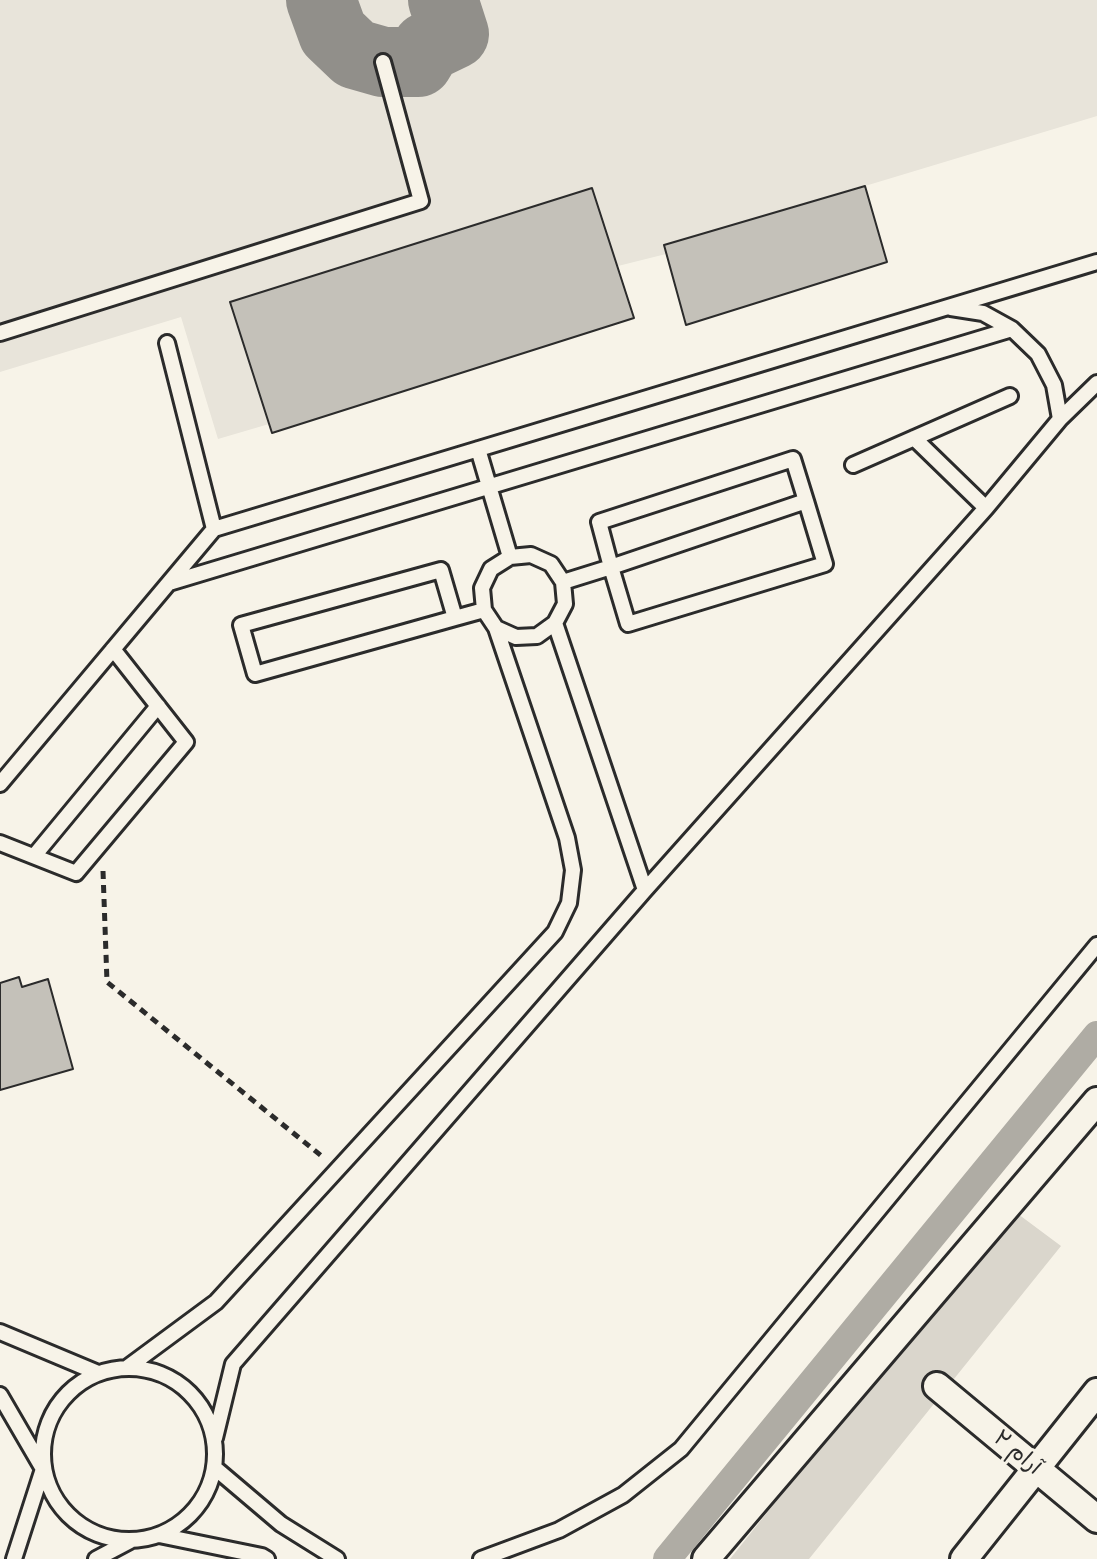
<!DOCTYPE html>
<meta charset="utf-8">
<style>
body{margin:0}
canvas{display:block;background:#f7f3e8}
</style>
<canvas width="1097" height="1559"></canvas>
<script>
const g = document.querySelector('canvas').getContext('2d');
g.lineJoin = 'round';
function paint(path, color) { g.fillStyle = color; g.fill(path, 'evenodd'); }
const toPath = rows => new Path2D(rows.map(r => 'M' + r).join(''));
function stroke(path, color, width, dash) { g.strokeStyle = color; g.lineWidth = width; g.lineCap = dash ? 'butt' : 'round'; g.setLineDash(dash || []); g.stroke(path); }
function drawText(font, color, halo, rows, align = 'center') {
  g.font = font + ' "Patrick Hand","Playpen Sans Arabic",sans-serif'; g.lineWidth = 6; g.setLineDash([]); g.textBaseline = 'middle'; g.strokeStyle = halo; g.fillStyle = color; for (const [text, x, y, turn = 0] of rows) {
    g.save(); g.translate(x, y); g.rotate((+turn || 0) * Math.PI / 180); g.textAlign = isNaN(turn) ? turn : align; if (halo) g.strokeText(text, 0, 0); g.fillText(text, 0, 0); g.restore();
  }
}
const built = toPath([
 [0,0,1097,0,1097,116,865,186,887,262,686,325,666,254,618,266,634,318,272,433,269,424,218,439,181,317,0,372]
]);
const green = toPath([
 [1010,1208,1061,1246,809,1559,730,1559]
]);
const canal = toPath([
 [667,1559,1097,1035]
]);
const taxiway = toPath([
 [321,0,333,33,355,54,383,62,418,62,427,47,454,34,443,0]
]);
const building = toPath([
 [865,186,887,262,686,325,664,245,865,186],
 [592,188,634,318,272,433,230,302,592,188],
 [19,977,22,987,48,979,73,1069,0,1090,0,983,19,977]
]);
const path = toPath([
 [103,871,107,982,324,1158]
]);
const service = toPath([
 [951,308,983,313,1012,329,1038,354,1054,385,1060,419],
 [0,333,421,201,383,62],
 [167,343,214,529],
 [914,438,986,508],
 [478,449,510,557],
 [853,465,1010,396],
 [563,582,611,567,806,501,793,459,599,522,611,567,628,624,825,564,806,501],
 [169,583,1012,329],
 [455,618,441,570,241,625,255,674,455,618,484,610],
 [555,623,645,890],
 [0,784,214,529,1097,262],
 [0,843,76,873,186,742,113,649],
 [34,856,158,706],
 [0,1332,98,1373],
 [128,1367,216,1302,555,932,569,903,573,870,567,838,496,628,484,610,482,588,491,569,510,557,531,555,551,564,563,582,565,604,555,623,537,636,516,637,496,628],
 '43 1454a86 86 0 1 1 172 0a86 86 0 1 1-172 0Z',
 [0,1395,43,1469,14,1559],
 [215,1438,233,1364,645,890,986,508,1060,419,1097,383],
 [215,1468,281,1524,337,1559],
 [159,1535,262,1556,267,1559],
 [96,1559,130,1541],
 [481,1559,559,1530,623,1495,681,1449,1097,945]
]);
const minor = toPath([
 [937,1386,1097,1519],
 [706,1559,1097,1101],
 [964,1559,1097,1392]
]);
const streetNames = [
 ["آرام ۲",1017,1453,40]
];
paint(built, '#e8e4da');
paint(green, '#dad6cc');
stroke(canal, '#afaca4', 28);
stroke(taxiway, '#918f8a', 70);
paint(building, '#c4c1b9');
stroke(building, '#2b2b2b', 2);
stroke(service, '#2b2b2b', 20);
stroke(minor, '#2b2b2b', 32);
stroke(path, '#2b2b2b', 5, [8, 6]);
stroke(service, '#f7f3e8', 14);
stroke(minor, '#f7f3e8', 26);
drawText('22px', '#2b2b2b', '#f7f3e8', streetNames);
</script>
